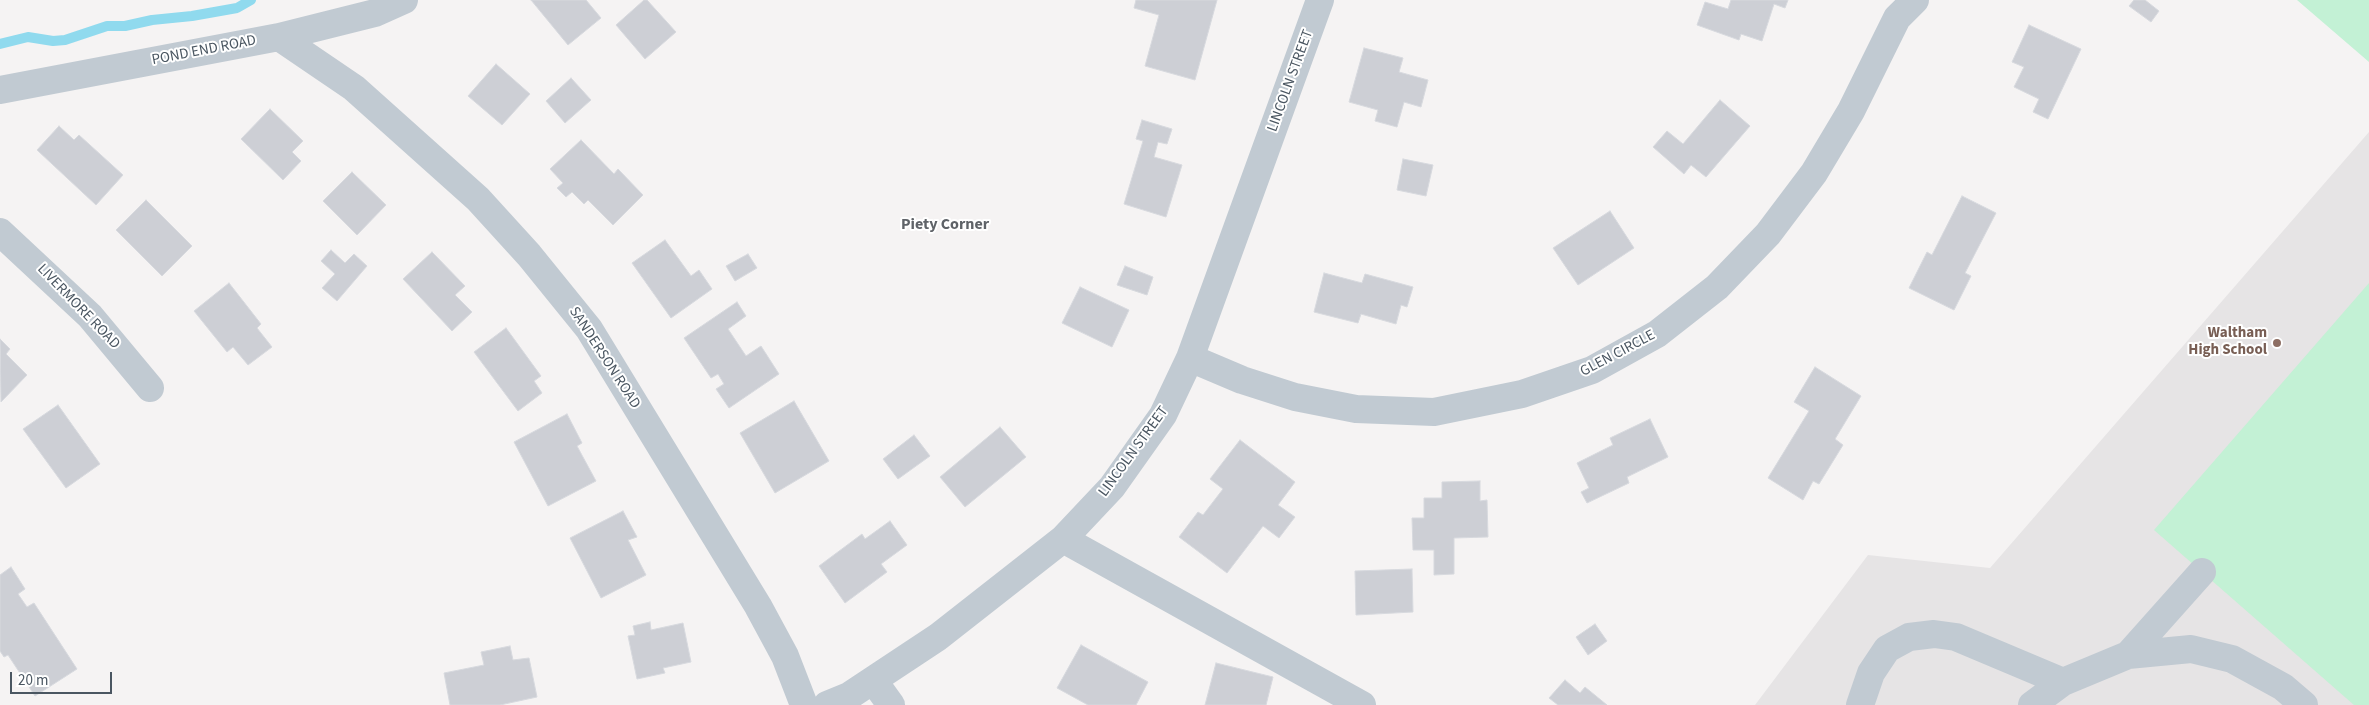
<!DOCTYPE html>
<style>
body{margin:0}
#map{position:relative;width:2369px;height:705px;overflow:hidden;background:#f5f3f3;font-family:"Source Sans 3",sans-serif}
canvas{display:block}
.scale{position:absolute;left:10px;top:672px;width:102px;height:22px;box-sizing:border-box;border:2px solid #4a5661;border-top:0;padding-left:6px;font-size:15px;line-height:18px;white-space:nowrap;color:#4a5661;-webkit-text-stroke:4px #fff;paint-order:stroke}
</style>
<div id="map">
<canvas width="2369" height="705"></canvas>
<div class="scale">20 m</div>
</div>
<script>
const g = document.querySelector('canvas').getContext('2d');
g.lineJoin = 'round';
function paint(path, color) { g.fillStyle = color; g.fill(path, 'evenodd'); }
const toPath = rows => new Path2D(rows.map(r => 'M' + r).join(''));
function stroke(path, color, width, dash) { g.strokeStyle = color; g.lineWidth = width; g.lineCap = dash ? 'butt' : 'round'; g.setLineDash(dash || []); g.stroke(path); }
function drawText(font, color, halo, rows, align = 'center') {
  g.font = font + ' "Source Sans 3",sans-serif'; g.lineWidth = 4; g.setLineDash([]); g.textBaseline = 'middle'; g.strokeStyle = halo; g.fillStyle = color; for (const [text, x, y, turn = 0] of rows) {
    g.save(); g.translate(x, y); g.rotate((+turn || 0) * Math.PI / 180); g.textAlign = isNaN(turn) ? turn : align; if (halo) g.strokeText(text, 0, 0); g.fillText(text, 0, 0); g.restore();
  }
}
const education = toPath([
 [2369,132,2369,705,1755,705,1868,555,1990,568]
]);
const green = toPath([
 [2297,0,2369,0,2369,62],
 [2369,283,2369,705,2354,705,2154,530]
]);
const stream = toPath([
 [0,44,28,37,53,41,65,40,107,26,125,26,152,20,192,16,237,8,251,0]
]);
const building = toPath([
 [531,0,586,0,601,18,568,45,531,0],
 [644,0,647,0,676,32,645,59,616,25,644,0],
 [1136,0,1217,0,1195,80,1145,66,1159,15,1134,8,1136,0],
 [1731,0,1788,0,1785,8,1774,4,1762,41,1741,34,1739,40,1697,25,1705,2,1728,9,1731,0],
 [2134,0,2145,0,2159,11,2151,22,2129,6,2134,0],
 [2029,25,2081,49,2048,119,2033,112,2039,99,2014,87,2024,67,2012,62,2029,25],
 [1364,48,1403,58,1399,72,1428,80,1421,107,1404,102,1397,127,1375,121,1378,110,1349,102,1364,48],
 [496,64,530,94,502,125,468,96,496,64],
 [571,78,591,100,565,123,546,101,571,78],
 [1720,100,1750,126,1706,177,1691,165,1684,174,1653,147,1667,131,1683,144,1720,100],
 [270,109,303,141,292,152,301,161,283,180,241,139,270,109],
 [1142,120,1172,129,1167,144,1158,142,1154,157,1182,165,1166,217,1124,204,1143,141,1136,139,1142,120],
 [59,126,74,140,79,135,123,175,96,205,37,150,59,126],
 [581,140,614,174,618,169,643,195,613,225,588,200,584,204,572,192,566,197,557,188,563,183,550,169,581,140],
 [1403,159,1433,165,1426,196,1397,190,1403,159],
 [352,172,386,205,357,235,323,201,352,172],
 [1962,196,1996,213,1965,273,1971,276,1954,310,1909,288,1927,252,1932,255,1962,196],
 [146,200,192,246,162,276,116,230,146,200],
 [1610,211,1634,248,1578,285,1553,248,1610,211],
 [665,240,691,276,699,270,712,289,671,318,632,263,665,240],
 [331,250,345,263,354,254,367,266,337,301,322,288,335,274,321,261,331,250],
 [432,252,465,286,455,295,472,312,452,331,403,279,432,252],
 [748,254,757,268,735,281,726,266,748,254],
 [1125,266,1153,277,1147,295,1117,285,1125,266],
 [1324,273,1362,283,1365,274,1413,287,1407,307,1401,305,1396,324,1361,314,1358,323,1314,312,1324,273],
 [229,283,261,324,257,328,272,347,248,365,233,347,227,352,194,311,229,283],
 [1080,287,1129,310,1112,347,1062,323,1080,287],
 [737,302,746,316,728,329,746,356,761,346,779,374,729,408,716,389,724,384,718,374,711,378,684,338,737,302],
 [506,328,541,376,534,381,542,393,518,411,474,352,506,328],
 [0,339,10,349,6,354,27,375,1,402,0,339],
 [1815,367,1861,396,1835,439,1843,445,1819,484,1813,481,1803,500,1768,478,1809,411,1794,402,1815,367],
 [794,401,829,461,775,493,740,433,794,401],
 [58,405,100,464,66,488,23,429,58,405],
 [567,414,582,443,577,446,596,481,548,506,514,442,567,414],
 [1650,419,1668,457,1627,477,1629,483,1587,503,1581,492,1589,488,1577,463,1613,445,1610,438,1650,419],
 [1000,427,1026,457,965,507,940,477,1000,427],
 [914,435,930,456,898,479,883,459,914,435],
 [1240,440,1295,482,1278,505,1295,517,1279,538,1263,526,1227,573,1179,537,1198,512,1203,515,1223,489,1210,479,1240,440],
 [1480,481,1480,501,1487,500,1488,537,1454,538,1454,574,1434,575,1434,550,1413,550,1412,518,1424,518,1424,498,1442,498,1442,482,1480,481],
 [623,511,637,537,628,540,646,575,601,598,570,538,623,511],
 [890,521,907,545,881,564,887,572,845,603,819,566,862,534,865,539,890,521],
 [11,567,25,589,18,594,27,607,34,603,77,669,35,696,8,655,4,657,0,651,0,575,11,567],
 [1412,569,1413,612,1356,615,1355,571,1412,569],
 [650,622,651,630,683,623,691,662,663,668,665,673,637,679,628,636,635,635,633,626,650,622],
 [1595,624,1607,641,1588,655,1576,637,1595,624],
 [1081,645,1148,682,1136,705,1088,705,1057,688,1081,645],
 [510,646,513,660,529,658,537,697,500,705,450,705,444,673,484,665,481,652,510,646],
 [1216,663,1273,677,1266,705,1205,705,1216,663],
 [1565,680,1580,693,1585,687,1607,705,1558,705,1549,698,1565,680]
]);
const minor = toPath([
 [279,37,354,88,478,199,529,255,589,329,758,606,785,656,804,705],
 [0,90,279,37,375,13,404,0],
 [0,232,90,316,150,388],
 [1190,358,1242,380,1295,397,1356,409,1434,412,1522,394,1592,370,1657,334,1717,287,1768,234,1814,173,1851,111,1897,18,1915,0],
 [1063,539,1362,705],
 [2128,655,2202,572],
 [873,680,891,705],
 [827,705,849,696,938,637,1063,539,1112,487,1163,415,1190,358,1320,0],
 [1860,705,1871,673,1887,649,1909,637,1934,634,1956,637,2063,682],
 [2032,705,2063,682,2128,655,2191,649,2232,659,2283,687,2304,705]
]);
const markers = [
 [2277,343,5,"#8d6e63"]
];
const streetNames = [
 ["POND END ROAD",204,51,-11],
 ["LINCOLN STREET",1291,81,-70],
 ["LIVERMORE ROAD",78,307,46],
 ["GLEN CIRCLE",1618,354,-28],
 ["SANDERSON ROAD",604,358,57],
 ["LINCOLN STREET",1134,452,-54]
];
const educationNames = [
 ["Waltham",2267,334],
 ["High School",2267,351]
];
const neighbourhoodNames = [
 ["Piety Corner",945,225]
];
paint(education, '#e6e4e5');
paint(green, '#c3f1d5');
stroke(stream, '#90daee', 10);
paint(building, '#cdcfd5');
stroke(building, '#d7d9de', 1);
stroke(minor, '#c1cad2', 28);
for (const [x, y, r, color] of markers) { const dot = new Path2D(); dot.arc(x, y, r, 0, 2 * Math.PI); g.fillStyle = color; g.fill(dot); stroke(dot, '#fff', 2); }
drawText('15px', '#4a5661', '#fff', streetNames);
drawText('bold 15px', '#785e54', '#fff', educationNames, 'right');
drawText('bold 16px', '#5f6368', '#fff', neighbourhoodNames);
</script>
